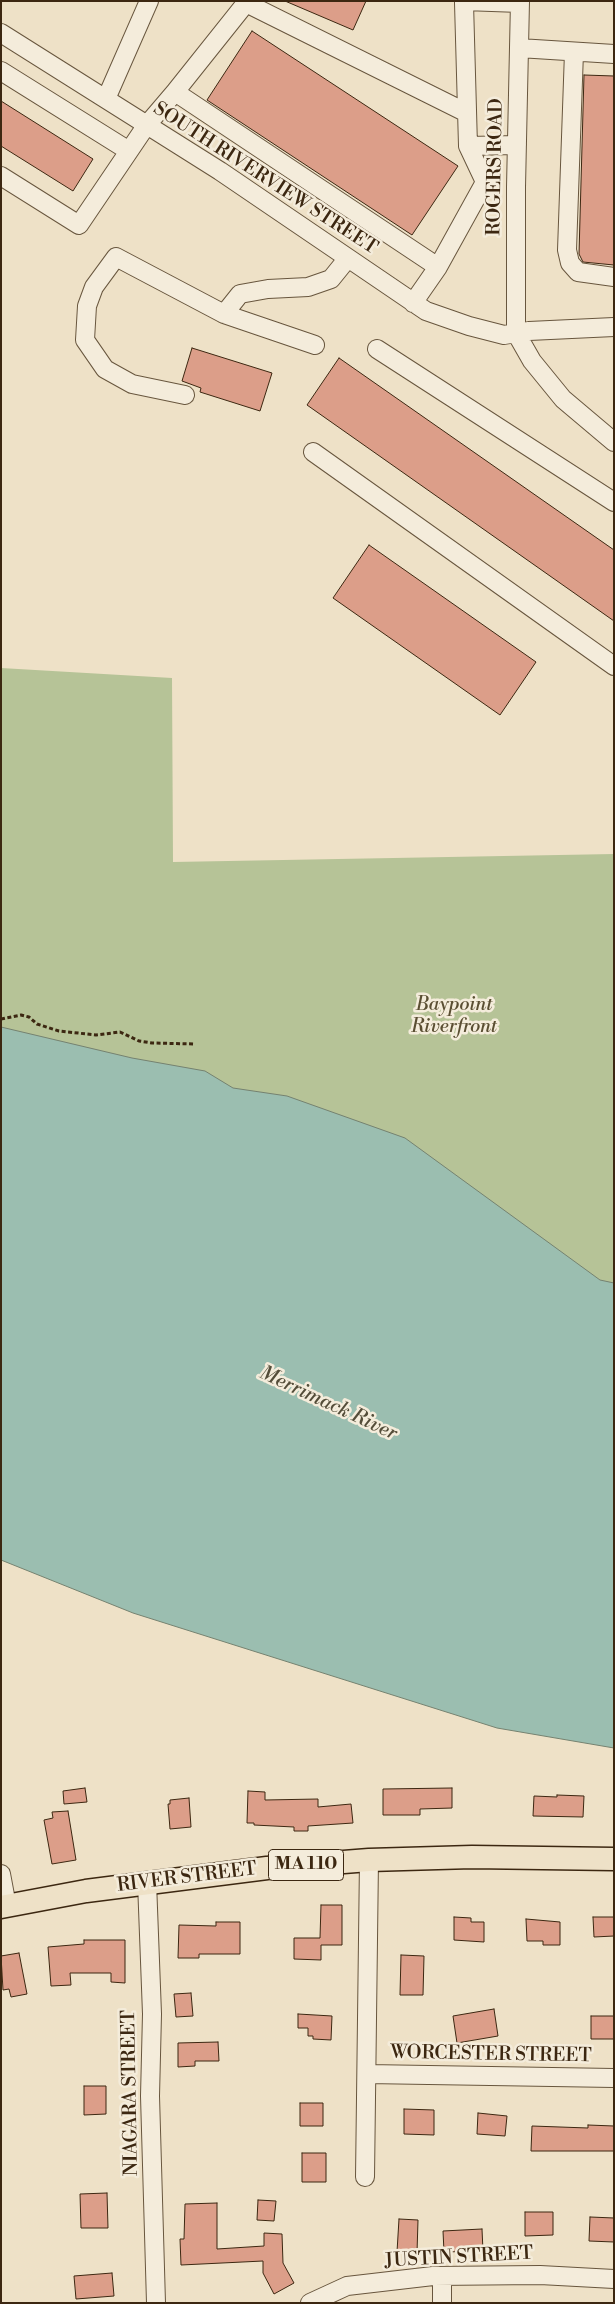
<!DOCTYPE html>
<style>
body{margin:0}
#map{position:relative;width:615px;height:2304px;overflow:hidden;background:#eee1c7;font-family:"Libre Bodoni",serif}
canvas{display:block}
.frame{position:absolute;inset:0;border:2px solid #3c2711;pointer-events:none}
</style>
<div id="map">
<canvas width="615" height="2304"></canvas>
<div class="frame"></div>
</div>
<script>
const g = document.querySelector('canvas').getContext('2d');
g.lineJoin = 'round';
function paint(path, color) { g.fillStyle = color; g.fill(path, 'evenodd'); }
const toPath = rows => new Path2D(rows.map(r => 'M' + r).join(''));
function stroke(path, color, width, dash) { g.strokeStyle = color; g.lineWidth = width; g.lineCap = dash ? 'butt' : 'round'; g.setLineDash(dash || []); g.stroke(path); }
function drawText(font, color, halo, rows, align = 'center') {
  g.font = font + ' "Libre Bodoni",serif'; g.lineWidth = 5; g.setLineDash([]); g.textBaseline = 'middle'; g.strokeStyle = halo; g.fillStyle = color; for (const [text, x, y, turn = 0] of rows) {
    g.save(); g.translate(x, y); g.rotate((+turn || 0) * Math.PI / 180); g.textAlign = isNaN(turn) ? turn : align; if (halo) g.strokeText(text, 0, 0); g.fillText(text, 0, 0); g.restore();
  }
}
const green = toPath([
 [1,668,172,678,173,862,614,854,614,1305,1,1048]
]);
const water = toPath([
 [1,1027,132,1058,205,1071,233,1088,287,1096,405,1138,600,1280,614,1283,614,1748,497,1728,133,1613,1,1560,1,1027]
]);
const building = toPath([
 [285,1,366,1,353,30,285,1],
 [252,31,458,166,412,235,207,100,252,31],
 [584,75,614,76,614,265,583,262,579,254,584,75],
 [1,101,93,159,73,191,1,146,1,101],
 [192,348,272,373,260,411,200,392,201,388,182,381,192,348],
 [339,358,614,550,614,621,307,405,339,358],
 [369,545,536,662,500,715,333,598,369,545],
 [85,1788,87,1802,64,1804,63,1791,85,1788],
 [452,1788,452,1808,420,1809,420,1815,383,1815,383,1789,452,1788],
 [248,1791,265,1792,265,1800,318,1799,318,1807,351,1804,353,1823,308,1826,308,1831,294,1831,294,1827,254,1825,254,1823,247,1823,248,1791],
 [557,1795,584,1796,583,1817,533,1816,534,1796,557,1797,557,1795],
 [189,1798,191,1827,170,1829,168,1804,170,1804,170,1800,189,1798],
 [68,1811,76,1860,52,1864,44,1820,53,1818,52,1812,68,1811],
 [321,1905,342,1905,342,1945,321,1945,321,1960,294,1959,294,1938,320,1938,321,1905],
 [454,1917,471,1918,471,1922,484,1922,484,1942,454,1940,454,1917],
 [593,1917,614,1917,614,1936,594,1937,593,1917],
 [526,1919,560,1922,560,1945,543,1945,543,1941,527,1941,526,1919],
 [216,1922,240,1922,240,1954,199,1954,199,1958,178,1958,179,1925,216,1926,216,1922],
 [84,1940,125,1940,125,1983,111,1982,111,1973,70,1973,71,1985,51,1986,48,1947,84,1944,84,1940],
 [19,1953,27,1994,11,1997,9,1989,3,1990,1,1956,19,1953],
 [401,1955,424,1956,423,1995,400,1995,401,1955],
 [191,1993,193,2016,176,2017,174,1994,191,1993],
 [494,2009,498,2036,457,2043,453,2016,494,2009],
 [298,2014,332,2016,331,2040,313,2039,313,2036,308,2036,308,2028,298,2028,298,2014],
 [591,2016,614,2016,614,2039,591,2039,591,2016],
 [218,2042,219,2061,195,2061,195,2066,178,2067,178,2043,218,2042],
 [84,2086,106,2086,106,2114,84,2115,84,2086],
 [300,2103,323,2103,323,2126,300,2126,300,2103],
 [404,2109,434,2110,434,2135,404,2134,404,2109],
 [478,2113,507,2116,505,2136,477,2134,478,2113],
 [588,2125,614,2126,614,2151,531,2151,532,2126,588,2128,588,2125],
 [302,2153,326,2153,326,2182,302,2182,302,2153],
 [107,2193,108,2228,81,2228,80,2194,107,2193],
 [258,2200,276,2201,274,2221,257,2220,258,2200],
 [217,2203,217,2249,264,2246,264,2233,282,2234,283,2263,294,2283,274,2294,263,2273,263,2261,181,2265,180,2239,184,2239,185,2204,217,2203],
 [525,2212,553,2212,553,2235,525,2236,525,2212],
 [590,2217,614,2218,614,2242,589,2241,590,2217],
 [399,2219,418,2220,417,2253,397,2252,399,2219],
 [482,2229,483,2251,444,2252,443,2231,482,2229],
 [112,2273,114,2296,76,2299,74,2276,112,2273]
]);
const path = toPath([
 [1,1019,21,1015,29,1017,37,1024,59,1031,96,1035,120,1032,139,1041,152,1043,195,1044]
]);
const minor = toPath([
 [464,1,520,3],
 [520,1,516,187,516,333,532,361,563,399,614,442],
 [464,3,468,146,517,145],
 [1,33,220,171,426,311,469,326,504,335,529,331,614,327],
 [519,48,614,54],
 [574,52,567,250,570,263,578,272,614,277],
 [1,71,129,151],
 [175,92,246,3,467,113],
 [106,99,149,1],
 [1,176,79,225,146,126,175,92,438,267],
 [413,303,438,267,485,182,468,146],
 [224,314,315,345],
 [377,349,614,502],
 [185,395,132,384,105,369,85,340,87,306,94,287,116,257,224,314,240,294,268,289,308,287,331,279,348,258],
 [313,452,614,666],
 [1,1874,7,1906],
 [147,1882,152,2014,150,2096,156,2303],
 [367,2074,614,2078],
 [365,2177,369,1860],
 [442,2276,442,2303],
 [310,2303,347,2286,433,2276,540,2275,614,2279]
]);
const major = toPath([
 [1,1907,86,1891,267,1868,369,1860,472,1857,614,1859]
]);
const shields = [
 [306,1865,75]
];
const shieldNames = [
 ["MA 110",306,1865]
];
const streetNames = [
 ["ROGERS ROAD",496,167,-89],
 ["SOUTH RIVERVIEW STREET",265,179,33],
 ["RIVER STREET",187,1878,-7],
 ["WORCESTER STREET",491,2055,1],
 ["NIAGARA STREET",131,2093,-91],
 ["JUSTIN STREET",459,2258,-3]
];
const parkNames = [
 ["Baypoint",454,1005],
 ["Riverfront",454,1027]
];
const waterNames = [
 ["Merrimack River",328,1404,25]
];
paint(green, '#b6c397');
paint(water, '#9bbeb0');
stroke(water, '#758270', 1);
paint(building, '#dc9e89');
stroke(building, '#3c2711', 1);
stroke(minor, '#68563e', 20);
stroke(major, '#3c2711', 25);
stroke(path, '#3c2711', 3, [4, 2.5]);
stroke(minor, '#f4ecdb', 18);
stroke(major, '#eee1c7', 22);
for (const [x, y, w] of shields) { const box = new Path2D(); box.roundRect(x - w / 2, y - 15.5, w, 31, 4); g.fillStyle = '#f4ecdb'; g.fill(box); stroke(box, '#3c2711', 1); }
drawText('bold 18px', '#3c2711', null, shieldNames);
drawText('19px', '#3c2711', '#f4ecdb', streetNames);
drawText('italic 19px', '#5a4e32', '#f4ecdb', parkNames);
drawText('italic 20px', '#544d39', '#f4ecdb', waterNames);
</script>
